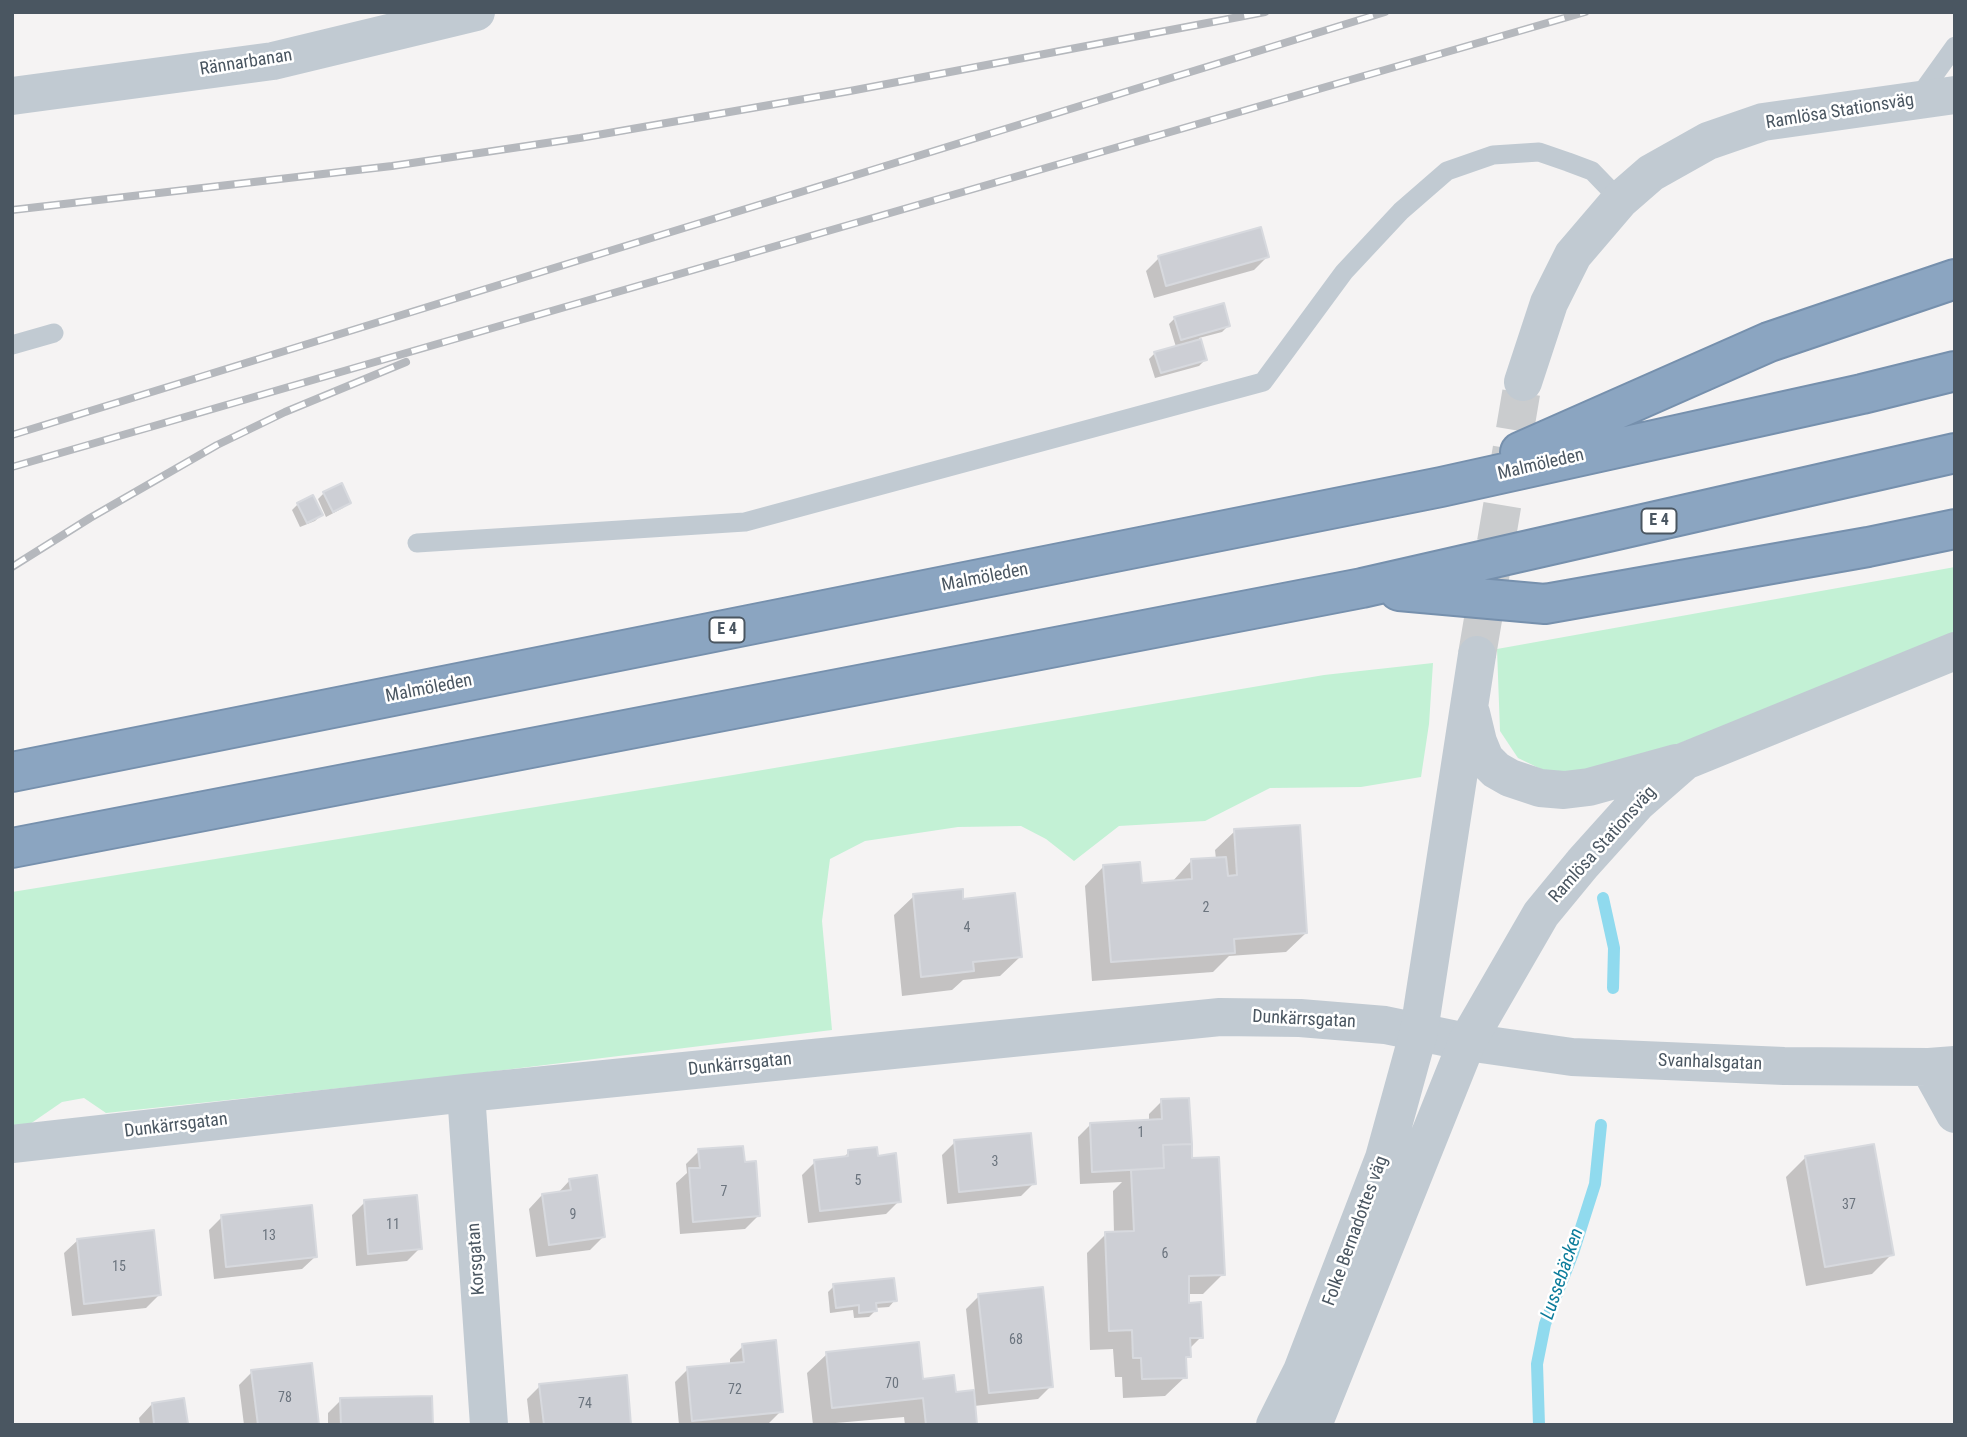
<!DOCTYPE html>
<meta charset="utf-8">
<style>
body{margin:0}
#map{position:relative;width:1967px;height:1437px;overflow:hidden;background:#f5f3f3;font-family:"Roboto Condensed",sans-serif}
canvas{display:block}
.frame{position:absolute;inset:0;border:14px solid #4a5661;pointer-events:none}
</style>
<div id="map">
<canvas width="1967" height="1437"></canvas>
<div class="frame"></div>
</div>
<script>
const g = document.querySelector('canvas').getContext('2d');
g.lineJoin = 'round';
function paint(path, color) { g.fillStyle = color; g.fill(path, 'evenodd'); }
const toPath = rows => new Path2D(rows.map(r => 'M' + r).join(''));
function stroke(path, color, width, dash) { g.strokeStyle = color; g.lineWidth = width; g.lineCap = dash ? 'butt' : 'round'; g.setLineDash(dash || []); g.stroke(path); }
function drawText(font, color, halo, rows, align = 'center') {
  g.font = font + ' "Roboto Condensed",sans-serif'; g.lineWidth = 5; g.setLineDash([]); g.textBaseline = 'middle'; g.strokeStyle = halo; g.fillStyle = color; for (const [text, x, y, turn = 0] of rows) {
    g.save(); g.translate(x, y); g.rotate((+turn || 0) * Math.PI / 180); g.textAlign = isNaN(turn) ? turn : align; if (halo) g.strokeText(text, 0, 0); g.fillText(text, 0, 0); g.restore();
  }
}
const green = toPath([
 [1955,567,1955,634,1678,744,1579,774,1545,771,1518,758,1500,731,1497,649],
 [1433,663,1429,724,1421,777,1361,787,1270,788,1205,821,1119,826,1074,861,1046,839,1021,826,958,827,865,841,830,859,822,921,832,1030,463,1075,106,1113,84,1098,62,1102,30,1124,12,1126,12,892,733,775,1324,675]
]);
const shadow = toPath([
 [1267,257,1254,270,1154,298,1146,271,1159,258],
 [1175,318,1228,326,1222,332,1199,338,1205,360,1199,366,1155,378,1149,359,1155,353,1176,347,1169,324],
 [324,493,349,502,343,508,326,517,318,499],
 [298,504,321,515,315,521,300,527,292,510],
 [1235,831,1306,933,1286,952,1229,956,1213,972,1092,981,1085,886,1104,866,1140,885,1172,882,1191,861,1216,859,1215,850],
 [914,896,962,901,1020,957,1000,976,963,980,952,990,902,996,894,915],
 [1162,1101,1190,1160,1223,1274,1203,1294,1187,1294,1188,1304,1201,1337,1189,1349,1189,1356,1184,1361,1185,1377,1165,1396,1123,1398,1122,1377,1115,1377,1113,1349,1090,1350,1087,1253,1106,1234,1114,1234,1113,1191,1122,1182,1080,1184,1078,1137,1091,1124,1149,1122,1149,1114],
 [955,1142,1034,1183,1021,1196,947,1204,942,1155],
 [699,1151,744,1164,758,1216,745,1229,680,1234,676,1183,687,1173,686,1164],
 [849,1152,877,1158,899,1201,886,1214,808,1223,802,1175,815,1162,842,1159],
 [1805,1158,1892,1254,1872,1274,1806,1286,1786,1177],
 [570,1180,603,1237,590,1250,536,1257,529,1209,542,1195,557,1194],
 [365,1202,420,1248,407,1261,356,1266,352,1215],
 [222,1217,316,1256,302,1269,214,1279,209,1230],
 [78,1240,159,1295,146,1308,72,1316,64,1253],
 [834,1286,895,1300,889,1307,875,1308,875,1311,869,1317,854,1318,853,1310,830,1313,828,1292],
 [979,1296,1051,1386,1038,1399,974,1406,976,1425,905,1425,904,1417,813,1425,807,1373,827,1354,921,1380,954,1394,975,1392,966,1309],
 [743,1346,781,1411,768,1424,679,1425,675,1382,688,1369,730,1365,730,1359],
 [252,1372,317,1425,244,1425,239,1385],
 [540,1386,630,1425,530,1425,527,1399],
 [341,1400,431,1425,328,1425,328,1413],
 [152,1404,186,1424,140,1425,139,1418]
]);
const stream = toPath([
 [1603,898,1614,948,1613,988],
 [1539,1425,1537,1364,1545,1324,1573,1253,1595,1184,1601,1125]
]);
const building = toPath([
 [1261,227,1269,257,1166,286,1158,256,1261,227],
 [1224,303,1230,326,1181,340,1174,317,1224,303],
 [1201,339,1207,360,1161,373,1154,352,1201,339],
 [342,483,351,503,333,512,323,492,342,483],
 [313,495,323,515,307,523,297,503,313,495],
 [1300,825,1307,933,1234,939,1235,953,1111,962,1103,865,1140,862,1142,883,1192,879,1191,859,1226,857,1228,876,1237,875,1234,829,1300,825],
 [963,889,963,899,1015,893,1022,957,973,962,974,971,921,977,913,894,963,889],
 [1189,1098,1192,1144,1163,1145,1164,1168,1092,1172,1090,1123,1162,1119,1161,1099,1189,1098],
 [1031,1133,1036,1184,959,1192,954,1140,1031,1133],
 [1192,1144,1192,1158,1219,1157,1225,1275,1189,1276,1189,1303,1201,1302,1203,1338,1190,1338,1191,1357,1186,1357,1187,1378,1142,1379,1141,1358,1133,1358,1132,1330,1109,1331,1105,1232,1134,1231,1131,1170,1164,1168,1163,1145,1192,1144],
 [1874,1144,1894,1255,1825,1267,1805,1156,1874,1144],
 [743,1146,745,1162,756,1161,760,1216,693,1222,689,1168,700,1168,698,1149,743,1146],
 [877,1147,878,1156,896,1153,901,1202,820,1211,814,1160,848,1156,848,1150,877,1147],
 [597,1175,605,1237,549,1245,542,1194,571,1190,569,1179,597,1175],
 [417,1195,422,1249,368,1254,364,1200,417,1195],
 [312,1205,317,1257,226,1267,221,1215,312,1205],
 [154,1230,161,1295,84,1304,77,1239,154,1230],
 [894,1278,897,1301,876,1303,877,1311,859,1313,859,1305,836,1308,833,1284,894,1278],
 [1043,1287,1053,1387,989,1393,978,1294,1043,1287],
 [776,1340,783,1412,692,1421,687,1367,744,1362,742,1344,776,1340],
 [919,1342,923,1379,954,1375,956,1392,974,1390,977,1425,926,1425,923,1398,832,1408,826,1352,919,1342],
 [312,1363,319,1425,258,1425,251,1370,312,1363],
 [627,1375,631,1425,544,1425,539,1384,627,1375],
 [432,1396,433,1425,341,1425,340,1398,432,1396],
 [184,1398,188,1424,150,1425,154,1424,152,1403,184,1398]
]);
const tertiaryTunnel = toPath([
 [1477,655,1523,382]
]);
const service = toPath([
 [1917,99,1955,46],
 [12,345,54,333],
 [417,543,745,522,1263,382,1344,272,1401,211,1447,171,1493,155,1539,152,1568,162,1592,171,1620,200]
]);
const minor = toPath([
 [12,96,273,61,476,12],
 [1929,1067,1955,1114],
 [466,1093,489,1425],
 [12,1144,466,1093,1220,1017,1300,1018,1385,1025,1467,1042,1572,1057,1784,1066,1929,1067,1955,1065]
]);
const tertiary = toPath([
 [1523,382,1549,303,1573,255,1620,200,1651,173,1708,141,1763,122,1955,95],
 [1471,713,1478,742,1485,759,1496,770,1510,778,1540,788,1564,790,1589,787,1676,763],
 [1275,1425,1302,1371,1384,1158,1419,1031,1477,655],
 [1313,1425,1467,1042,1541,914,1583,863,1637,803,1685,761,1955,651]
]);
const motorway = toPath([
 [1520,452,1769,342,1955,279],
 [1399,591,1545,604,1868,547,1955,529],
 [12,772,1441,487,1862,394,1955,371],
 [12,848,1362,588,1955,453]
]);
const rail = toPath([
 [12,210,392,166,580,138,850,91,1265,12],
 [12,435,1385,12],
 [12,467,1585,12],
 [12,567,90,518,217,445,285,412,406,362]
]);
const numberNames = [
 ["2",1206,908],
 ["4",967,928],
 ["1",1141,1133],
 ["3",995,1162],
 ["5",858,1181],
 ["7",724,1192],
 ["37",1849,1205],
 ["9",573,1215],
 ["11",393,1225],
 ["13",269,1236],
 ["6",1165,1254],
 ["15",119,1267],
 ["68",1016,1340],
 ["70",892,1384],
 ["72",735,1390],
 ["78",285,1398],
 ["74",585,1404]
];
const shields = [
 [1659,521,35],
 [727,630,35]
];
const shieldNames = [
 ["E 4",1659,521],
 ["E 4",727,630]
];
const streetNames = [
 ["Rännarbanan",246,63,-9],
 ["Ramlösa Stationsväg",1840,112,-9],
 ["Malmöleden",1541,465,-13],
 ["Malmöleden",985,578,-11],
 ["Malmöleden",429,689,-11],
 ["Ramlösa Stationsväg",1603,845,-48],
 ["Dunkärrsgatan",1304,1020,3],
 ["Svanhalsgatan",1710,1063,2],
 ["Dunkärrsgatan",740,1065,-6],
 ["Dunkärrsgatan",176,1126,-7],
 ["Folke Bernadottes väg",1356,1231,-70],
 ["Korsgatan",477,1259,-94]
];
const waterNames = [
 ["Lussebäcken",1563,1274,-71]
];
paint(green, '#c3f1d5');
paint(shadow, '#0003');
stroke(stream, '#90daee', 12);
paint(building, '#cdcfd5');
stroke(building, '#d7d9de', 2);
stroke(tertiaryTunnel, '#caccce', 38, [38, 19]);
stroke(motorway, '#7690ad', 42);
stroke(service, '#c1cad2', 19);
stroke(minor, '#c1cad2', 38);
stroke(tertiary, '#c1cad2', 38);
stroke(motorway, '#8ba5c1', 38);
stroke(rail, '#b5b8bd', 8);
stroke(rail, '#fff', 5, [16]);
drawText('14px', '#6b747e', null, numberNames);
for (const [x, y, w] of shields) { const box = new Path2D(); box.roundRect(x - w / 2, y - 12.5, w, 25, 5); g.fillStyle = '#fff'; g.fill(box); stroke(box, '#4a5661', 2); }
drawText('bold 16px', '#4a5661', null, shieldNames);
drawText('18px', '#4a5661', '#fff', streetNames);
drawText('italic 19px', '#0c7c9b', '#fff', waterNames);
</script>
